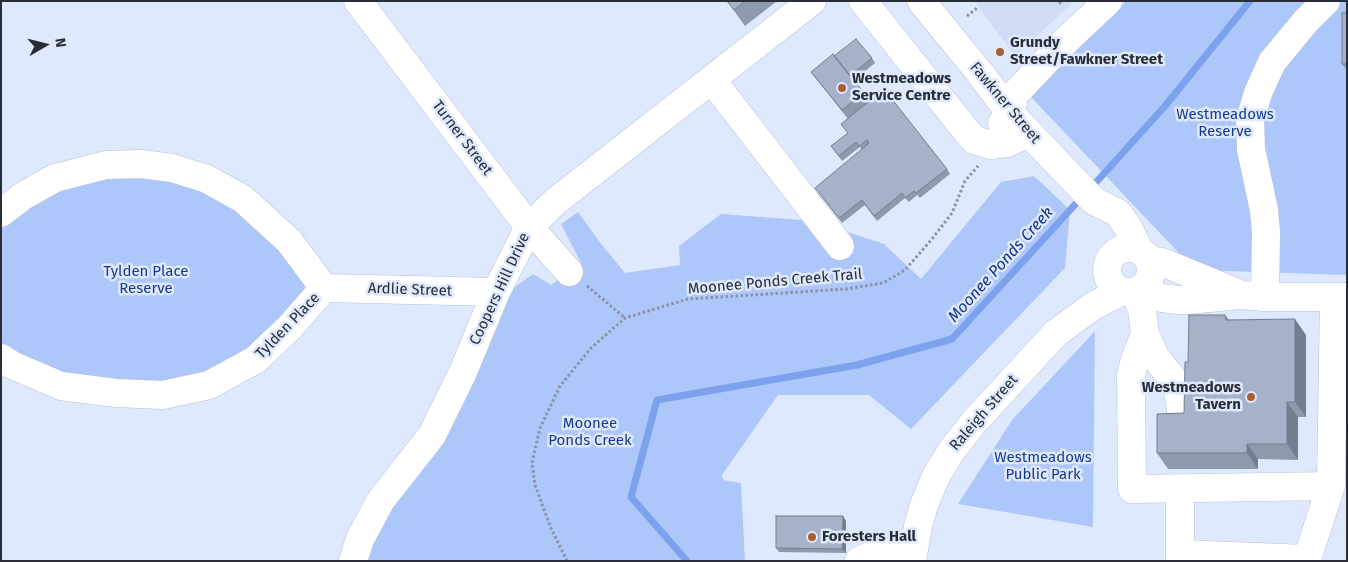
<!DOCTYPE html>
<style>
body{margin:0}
#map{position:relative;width:1348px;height:562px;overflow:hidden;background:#dfe9fe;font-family:"Fira Sans",sans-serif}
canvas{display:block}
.frame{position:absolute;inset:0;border:2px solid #282d36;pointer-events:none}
.north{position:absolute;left:20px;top:20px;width:50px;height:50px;-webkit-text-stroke:4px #dfe9fe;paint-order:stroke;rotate:82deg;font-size:14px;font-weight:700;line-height:20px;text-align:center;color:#282d36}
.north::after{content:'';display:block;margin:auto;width:18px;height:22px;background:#282d36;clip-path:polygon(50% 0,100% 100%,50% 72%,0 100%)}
</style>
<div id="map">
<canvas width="1348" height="562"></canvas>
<div class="frame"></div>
<div class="north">N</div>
</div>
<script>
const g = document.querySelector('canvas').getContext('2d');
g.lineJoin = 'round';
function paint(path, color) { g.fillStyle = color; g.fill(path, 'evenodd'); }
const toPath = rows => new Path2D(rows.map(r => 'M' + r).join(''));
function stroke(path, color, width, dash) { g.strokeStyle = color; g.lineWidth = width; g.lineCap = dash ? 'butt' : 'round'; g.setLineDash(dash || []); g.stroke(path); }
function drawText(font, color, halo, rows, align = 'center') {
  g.font = font + ' "Fira Sans",sans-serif'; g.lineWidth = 5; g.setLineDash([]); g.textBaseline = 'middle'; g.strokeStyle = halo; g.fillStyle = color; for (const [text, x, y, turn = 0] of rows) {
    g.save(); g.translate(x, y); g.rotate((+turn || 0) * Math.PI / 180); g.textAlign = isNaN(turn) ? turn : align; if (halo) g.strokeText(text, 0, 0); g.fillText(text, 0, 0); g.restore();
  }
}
const built = toPath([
 [974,1,1075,1,1015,56]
]);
const green = toPath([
 [1126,1,1347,1,1347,275,1195,270,1031,97],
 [122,172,185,180,268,230,308,289,256,347,193,382,93,384,1,348,1,226,64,185],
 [1034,176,1070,210,1065,268,911,429,869,395,778,395,722,475,723,480,741,483,745,561,366,561,387,510,438,451,475,380,508,292,533,274,551,285,581,263,561,224,578,212,602,245,625,273,680,265,679,246,721,214,814,221,884,244,921,279,1001,182],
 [1095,331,1093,527,958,504,1012,420]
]);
const stream = toPath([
 [1090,189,1165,106,1250,1],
 [687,561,631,497,657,400,857,365,952,339,1082,197]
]);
const path = toPath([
 [967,16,977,8],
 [587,286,625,318],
 [567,561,550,526,535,485,532,463,540,428,560,386,591,348,625,318,688,299,846,289,883,283,905,270,932,239,952,213,965,181,978,166]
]);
const minor = toPath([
 [358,1,529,227,569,272],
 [863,1,964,128,974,140,991,145,1007,143,1029,133],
 [921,1,980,73,1010,113,1029,133,1094,201,1118,213,1129,229,1139,250],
 [712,80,840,246],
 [1002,123,1010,113,1015,94,1059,47,1108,1],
 [1,213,23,196,55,178,106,165,141,164,172,168,207,179,243,199,289,241,324,288],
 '1107 270a22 22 0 1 1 44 0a22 22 0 1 1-44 0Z',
 [1149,260,1162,262,1237,293],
 [324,288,496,292],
 [1141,289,1162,298,1179,300,1187,300,1241,295,1265,297,1347,297],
 [1135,292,1142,310,1145,334,1135,359,1131,375,1132,489,1331,486],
 [1265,297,1266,232,1264,210,1251,149,1250,120,1258,93,1272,62,1306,21,1326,1],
 [1145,334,1156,358,1172,378,1176,385,1179,396,1181,410],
 [1,358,12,365,61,386,116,393,163,395,209,385,255,360,290,327,324,288],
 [1180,489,1180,561],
 [1181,554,1307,559,1331,486,1334,297],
 [353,561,360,539,381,500,432,435,463,372,496,292,529,227,556,201,812,1],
 [859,561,876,553,913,551],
 [912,561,918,526,924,505,936,476,952,450,974,422,1056,333,1093,306,1122,291]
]);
const wall = toPath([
 [727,1,777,1,745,26],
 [1057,1,1063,1,1060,5],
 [1347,13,1347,69,1346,69,1342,64],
 [834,56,872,58,875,63,854,80,870,101,947,169,950,174,920,198,917,195,909,202,905,198,877,221,865,205,842,223,818,192,862,150,860,147,842,161,831,146,848,133,848,119,811,72],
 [1225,315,1229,320,1306,335,1306,417,1298,417,1298,460,1258,459,1258,469,1168,469,1157,453,1184,413],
 [846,521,846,553,779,552,776,548]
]);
const shadedWall = toPath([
 [1295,319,1306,335,1306,417,1295,402],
 [1287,402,1298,417,1298,460,1287,444],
 [1247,444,1258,459,1258,469,1247,453],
 [843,516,846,521,846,553,842,549]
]);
const building = toPath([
 [727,1,745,1,734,10,727,1],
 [1342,13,1347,13,1347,64,1342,64,1342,13],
 [856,39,872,58,850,76,834,56,856,39],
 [833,54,864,93,842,110,811,72,833,54],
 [884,89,947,169,916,193,914,191,905,198,902,193,874,216,862,200,839,218,815,188,868,144,869,143,867,140,859,146,856,142,839,156,831,146,848,133,841,124,884,89],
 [1189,315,1225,315,1226,320,1295,319,1295,402,1287,402,1287,444,1247,444,1247,453,1157,453,1157,414,1184,413,1185,362,1188,362,1189,315],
 [776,516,843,516,842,549,776,548,776,516]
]);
const markers = [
 [1000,52,5,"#a46131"],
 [842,88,5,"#a46131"],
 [1251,397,5,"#a46131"],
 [812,537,5,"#a46131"]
];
const poiNames = [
 ["Grundy",1010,43],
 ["Street/Fawkner Street",1010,60],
 ["Westmeadows",852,79],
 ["Service Centre",852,96],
 ["Westmeadows",1241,388,"right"],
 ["Tavern",1241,405,"right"],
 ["Foresters Hall",822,537]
];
const streetNames = [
 ["Fawkner Street",1005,103,50],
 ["Turner Street",462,138,53],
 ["Moonee Ponds Creek Trail",775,282,-5],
 ["Coopers Hill Drive",500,289,-65],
 ["Ardlie Street",410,290,2],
 ["Tylden Place",288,326,-46],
 ["Raleigh Street",984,413,-49]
];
const parkNames = [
 ["Westmeadows",1225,115],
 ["Reserve",1225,132],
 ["Tylden Place",146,272],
 ["Reserve",146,289],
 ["Moonee",590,424],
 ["Ponds Creek",590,441],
 ["Westmeadows",1043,458],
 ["Public Park",1043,475]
];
const waterNames = [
 ["Moonee Ponds Creek",1001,265,-48]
];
paint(built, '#d0dcf5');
paint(green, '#adc7fa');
stroke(stream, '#7ca1ed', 7);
stroke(minor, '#b5c1da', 29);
stroke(path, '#8b93a2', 3, [2.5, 2.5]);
stroke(minor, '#fff', 28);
paint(wall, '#8e99ae');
paint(shadedWall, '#747d8d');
paint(building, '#a5b2ca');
stroke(building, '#747d8d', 1);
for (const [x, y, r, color] of markers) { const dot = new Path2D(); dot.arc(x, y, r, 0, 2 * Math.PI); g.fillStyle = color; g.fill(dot); stroke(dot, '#dfe9fe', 2); }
drawText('bold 15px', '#282d36', '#dfe9fe', poiNames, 'left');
drawText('15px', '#282d36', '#dfe9fe', streetNames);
drawText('15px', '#163a90', '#dfe9fe', parkNames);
drawText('italic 16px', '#12358b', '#dfe9fe', waterNames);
</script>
